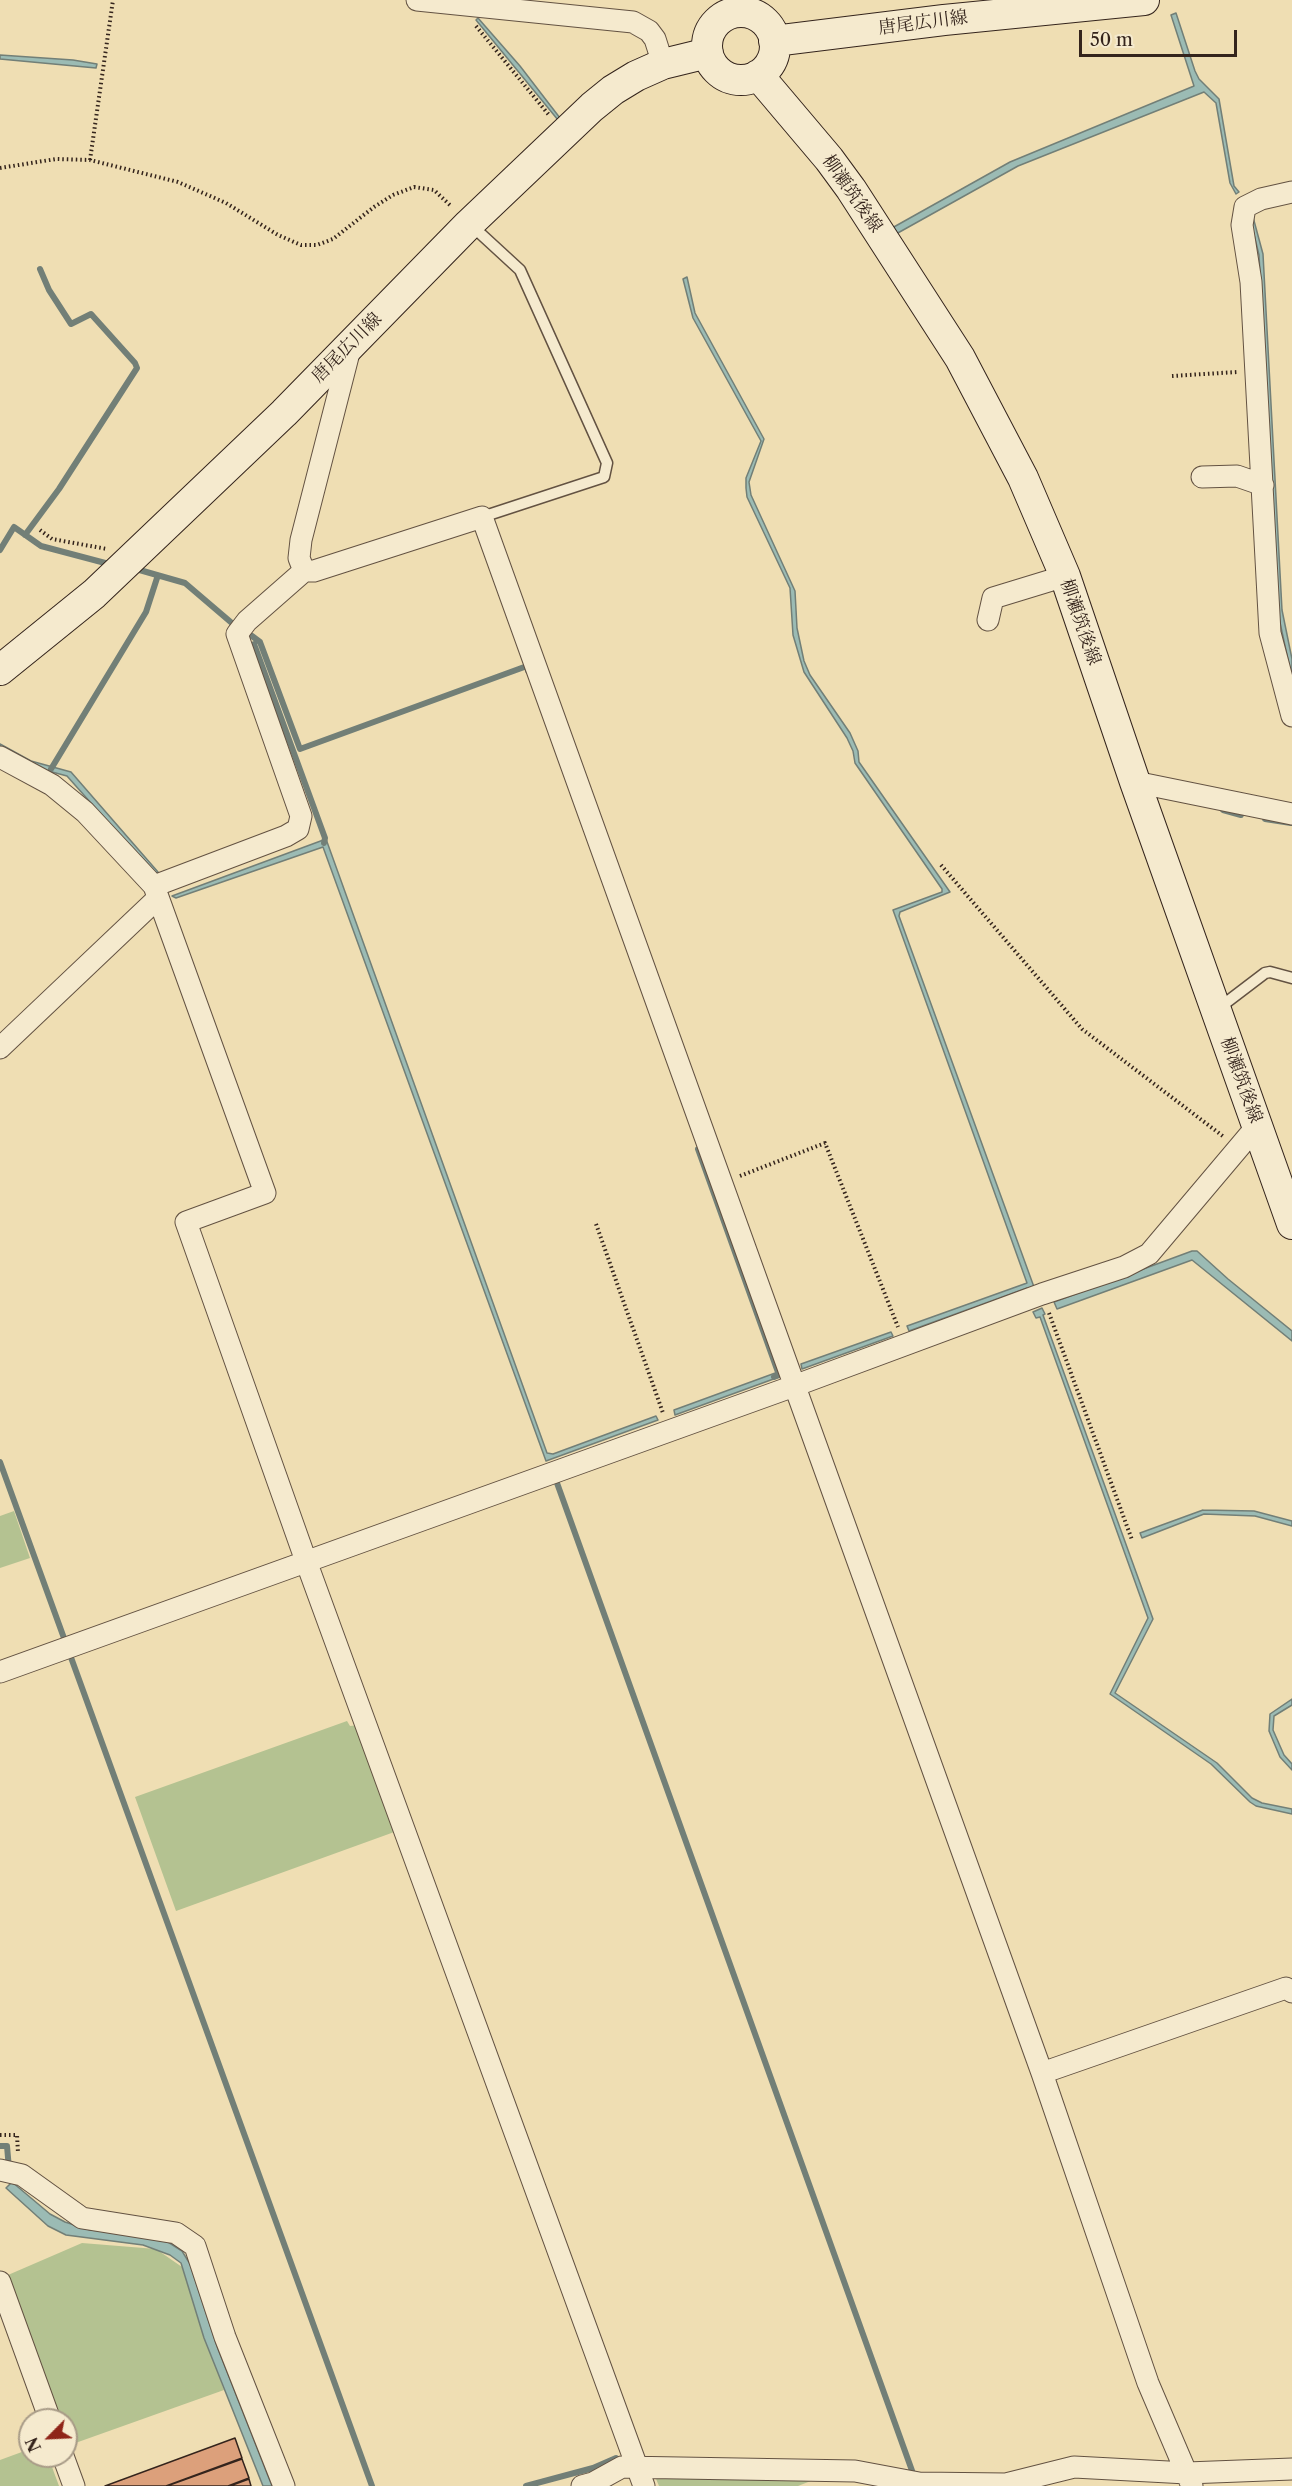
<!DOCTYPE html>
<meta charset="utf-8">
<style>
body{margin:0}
#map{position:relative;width:1292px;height:2486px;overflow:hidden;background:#efdeb3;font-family:"Libre Caslon Text",serif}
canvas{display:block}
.north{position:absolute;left:18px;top:2408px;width:60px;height:60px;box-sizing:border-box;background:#f5eace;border:2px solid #a89b87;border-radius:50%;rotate:246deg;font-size:16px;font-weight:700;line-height:24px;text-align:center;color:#34241c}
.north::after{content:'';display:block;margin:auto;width:21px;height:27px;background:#8f2418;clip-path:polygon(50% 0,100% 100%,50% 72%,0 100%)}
.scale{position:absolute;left:1079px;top:30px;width:158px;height:27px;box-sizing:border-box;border:3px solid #34241c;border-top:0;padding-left:8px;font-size:18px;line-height:21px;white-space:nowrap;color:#34241c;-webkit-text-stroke:4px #f5eace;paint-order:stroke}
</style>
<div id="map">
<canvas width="1292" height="2486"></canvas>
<div class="north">N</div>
<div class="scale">50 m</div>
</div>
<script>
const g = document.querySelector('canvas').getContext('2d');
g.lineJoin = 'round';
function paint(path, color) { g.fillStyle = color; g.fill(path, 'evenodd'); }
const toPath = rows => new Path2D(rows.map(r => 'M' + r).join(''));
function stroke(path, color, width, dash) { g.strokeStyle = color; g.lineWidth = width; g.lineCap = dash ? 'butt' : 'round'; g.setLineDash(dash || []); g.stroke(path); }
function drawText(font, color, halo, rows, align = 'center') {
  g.font = font + ' "Libre Caslon Text","Noto Serif JP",serif'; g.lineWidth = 6; g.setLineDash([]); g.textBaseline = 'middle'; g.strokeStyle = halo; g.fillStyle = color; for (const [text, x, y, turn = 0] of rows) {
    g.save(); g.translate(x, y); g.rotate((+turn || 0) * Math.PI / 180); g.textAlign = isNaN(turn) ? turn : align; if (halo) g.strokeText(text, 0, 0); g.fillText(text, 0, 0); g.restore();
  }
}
const green = toPath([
 [14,1511,30,1558,0,1568,0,1516],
 [347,1721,350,1726,359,1725,397,1831,176,1911,135,1797],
 [82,2243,156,2249,182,2267,224,2390,67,2446,66,2420,58,2420,8,2275],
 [30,2449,30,2456,48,2456,59,2486,0,2486,0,2460],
 [654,2474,826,2475,798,2486,659,2486]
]);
const water = toPath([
 [1176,13,1195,71,1199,79,1219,99,1234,186,1239,192,1236,194,1230,183,1216,103,1204,92,1018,166,896,234,892,228,1010,162,1194,86,1171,15,1176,13],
 [478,18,520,66,560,118,558,120,476,20,478,18],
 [0,55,73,60,97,64,96,68,0,59,0,55],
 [1253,217,1263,254,1282,610,1292,659,1292,678,1279,618,1259,255,1250,218,1253,217],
 [687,277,695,313,764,439,749,482,751,495,795,591,797,628,804,661,810,675,850,733,858,751,859,762,950,892,900,912,899,916,1034,1287,1028,1290,1027,1288,909,1331,907,1326,1027,1283,893,910,942,892,942,889,855,763,853,751,847,738,804,672,793,635,790,588,747,497,746,488,746,478,761,441,693,318,683,279,687,277],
 [0,744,31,761,71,772,158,872,154,874,67,776,26,765,0,750,0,744],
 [326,839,547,1453,553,1454,656,1416,658,1420,546,1461,323,847,176,898,172,896,326,839],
 [1192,1251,1197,1251,1228,1279,1292,1331,1292,1341,1192,1260,1057,1309,1054,1302,1192,1251],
 [1042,1308,1045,1314,1043,1315,1153,1619,1115,1693,1217,1763,1252,1798,1262,1803,1292,1809,1292,1814,1256,1806,1250,1802,1211,1764,1110,1694,1148,1618,1040,1317,1036,1318,1033,1312,1042,1308],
 [891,1332,893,1336,802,1369,801,1364,891,1332],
 [778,1372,779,1377,675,1415,674,1410,778,1372],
 [1203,1510,1254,1511,1292,1521,1292,1526,1255,1516,1204,1514,1142,1538,1140,1533,1203,1510],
 [1292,1699,1292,1705,1274,1716,1273,1730,1284,1755,1292,1764,1292,1770,1280,1757,1269,1731,1270,1714,1292,1699],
 [12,2182,50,2214,65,2222,90,2230,140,2234,168,2242,182,2251,190,2264,218,2349,272,2486,263,2486,204,2338,181,2263,170,2255,143,2245,66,2235,48,2226,6,2188,12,2182]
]);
const stream = toPath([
 [25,535,59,489,137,368,135,363,91,314,71,324,49,290,40,269],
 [0,550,14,527,41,546,109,564],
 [136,569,185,583,233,624],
 [252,636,260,642,300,749,527,666,528,671],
 [254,644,325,838,324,843],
 [51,769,146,612,158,575],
 [1223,810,1241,815],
 [1265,819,1291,823],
 [698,1149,779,1375,774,1377],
 [0,1462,372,2486],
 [557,1483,915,2479],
 [0,2146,7,2146,9,2169],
 [526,2486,593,2468,616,2458]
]);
const building = toPath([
 [235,2438,242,2458,166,2486,105,2486,235,2438],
 [242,2459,249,2478,228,2486,167,2486,242,2459],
 [249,2479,251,2486,230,2486,249,2479]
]);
const path = toPath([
 [476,26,549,115],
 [90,160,113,0],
 [0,168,56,159,90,160,178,182,226,203,278,235,301,245,317,245,333,239,374,207,393,195,414,187,434,190,452,207],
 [1172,376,1237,372],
 [40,530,52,539,107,549],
 [941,865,1082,1029,1224,1137],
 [740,1176,825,1143,898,1327],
 [596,1224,663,1413],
 [1049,1313,1132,1540],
 [0,2135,17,2135,18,2153]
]);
const lane = toPath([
 [470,224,520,270,607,463,604,477,482,517],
 [1219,1008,1265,973,1270,972,1292,978]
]);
const street = toPath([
 [417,0,633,22,649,31,655,39,663,64],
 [1292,192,1261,199,1245,207,1242,225,1251,282,1270,633,1292,716],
 [351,345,301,540,299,558,304,571,314,571,482,517,1042,2073,1148,2383,1192,2486],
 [1202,477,1237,476,1263,485],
 [988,620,993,598,1065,576],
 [0,757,52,785,85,812,154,886,265,1193,186,1222,306,1561,644,2486],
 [1135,782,1292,814],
 [154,886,286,836,298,829,301,816,237,634,247,621,304,571],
 [0,1048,158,898],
 [0,1672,794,1386,1042,1294,1124,1267,1149,1254,1257,1126],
 [1042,2073,1286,1988,1292,1992],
 [0,2170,22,2175,82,2218,176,2233,195,2246,225,2337,284,2486],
 [0,2282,50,2420],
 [63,2456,74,2486],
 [582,2486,593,2483,622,2467,855,2471,919,2483,1006,2484,1074,2467,1187,2473,1292,2469]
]);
const secondary = toPath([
 '707 46a34 34 0 1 1 68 0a34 34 0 1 1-68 0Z',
 [774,41,944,20,1144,0],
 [758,75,829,159,851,189,960,358,1023,478,1065,576,1135,782,1292,1224],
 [0,670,94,594,284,413,469,224,592,107,613,90,636,76,663,64,708,53]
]);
const streetNames = [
 ["唐尾広川線",923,23,-7],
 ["柳瀬筑後線",852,194,55],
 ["唐尾広川線",347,348,-45],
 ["柳瀬筑後線",1080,622,71],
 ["柳瀬筑後線",1241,1080,70]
];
paint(green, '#b4c291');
paint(water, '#9bbbb4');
stroke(water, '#727f77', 1.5);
stroke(stream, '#727f77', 6);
paint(building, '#dca07b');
stroke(building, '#34241c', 1.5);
stroke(lane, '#635242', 13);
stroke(street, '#635242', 23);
stroke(secondary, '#34241c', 32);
stroke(path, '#34241c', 4, [1.5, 3]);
stroke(lane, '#f5eace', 10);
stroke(street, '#f5eace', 21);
stroke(secondary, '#f5eace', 30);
drawText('18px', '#34241c', '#f5eace', streetNames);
</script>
